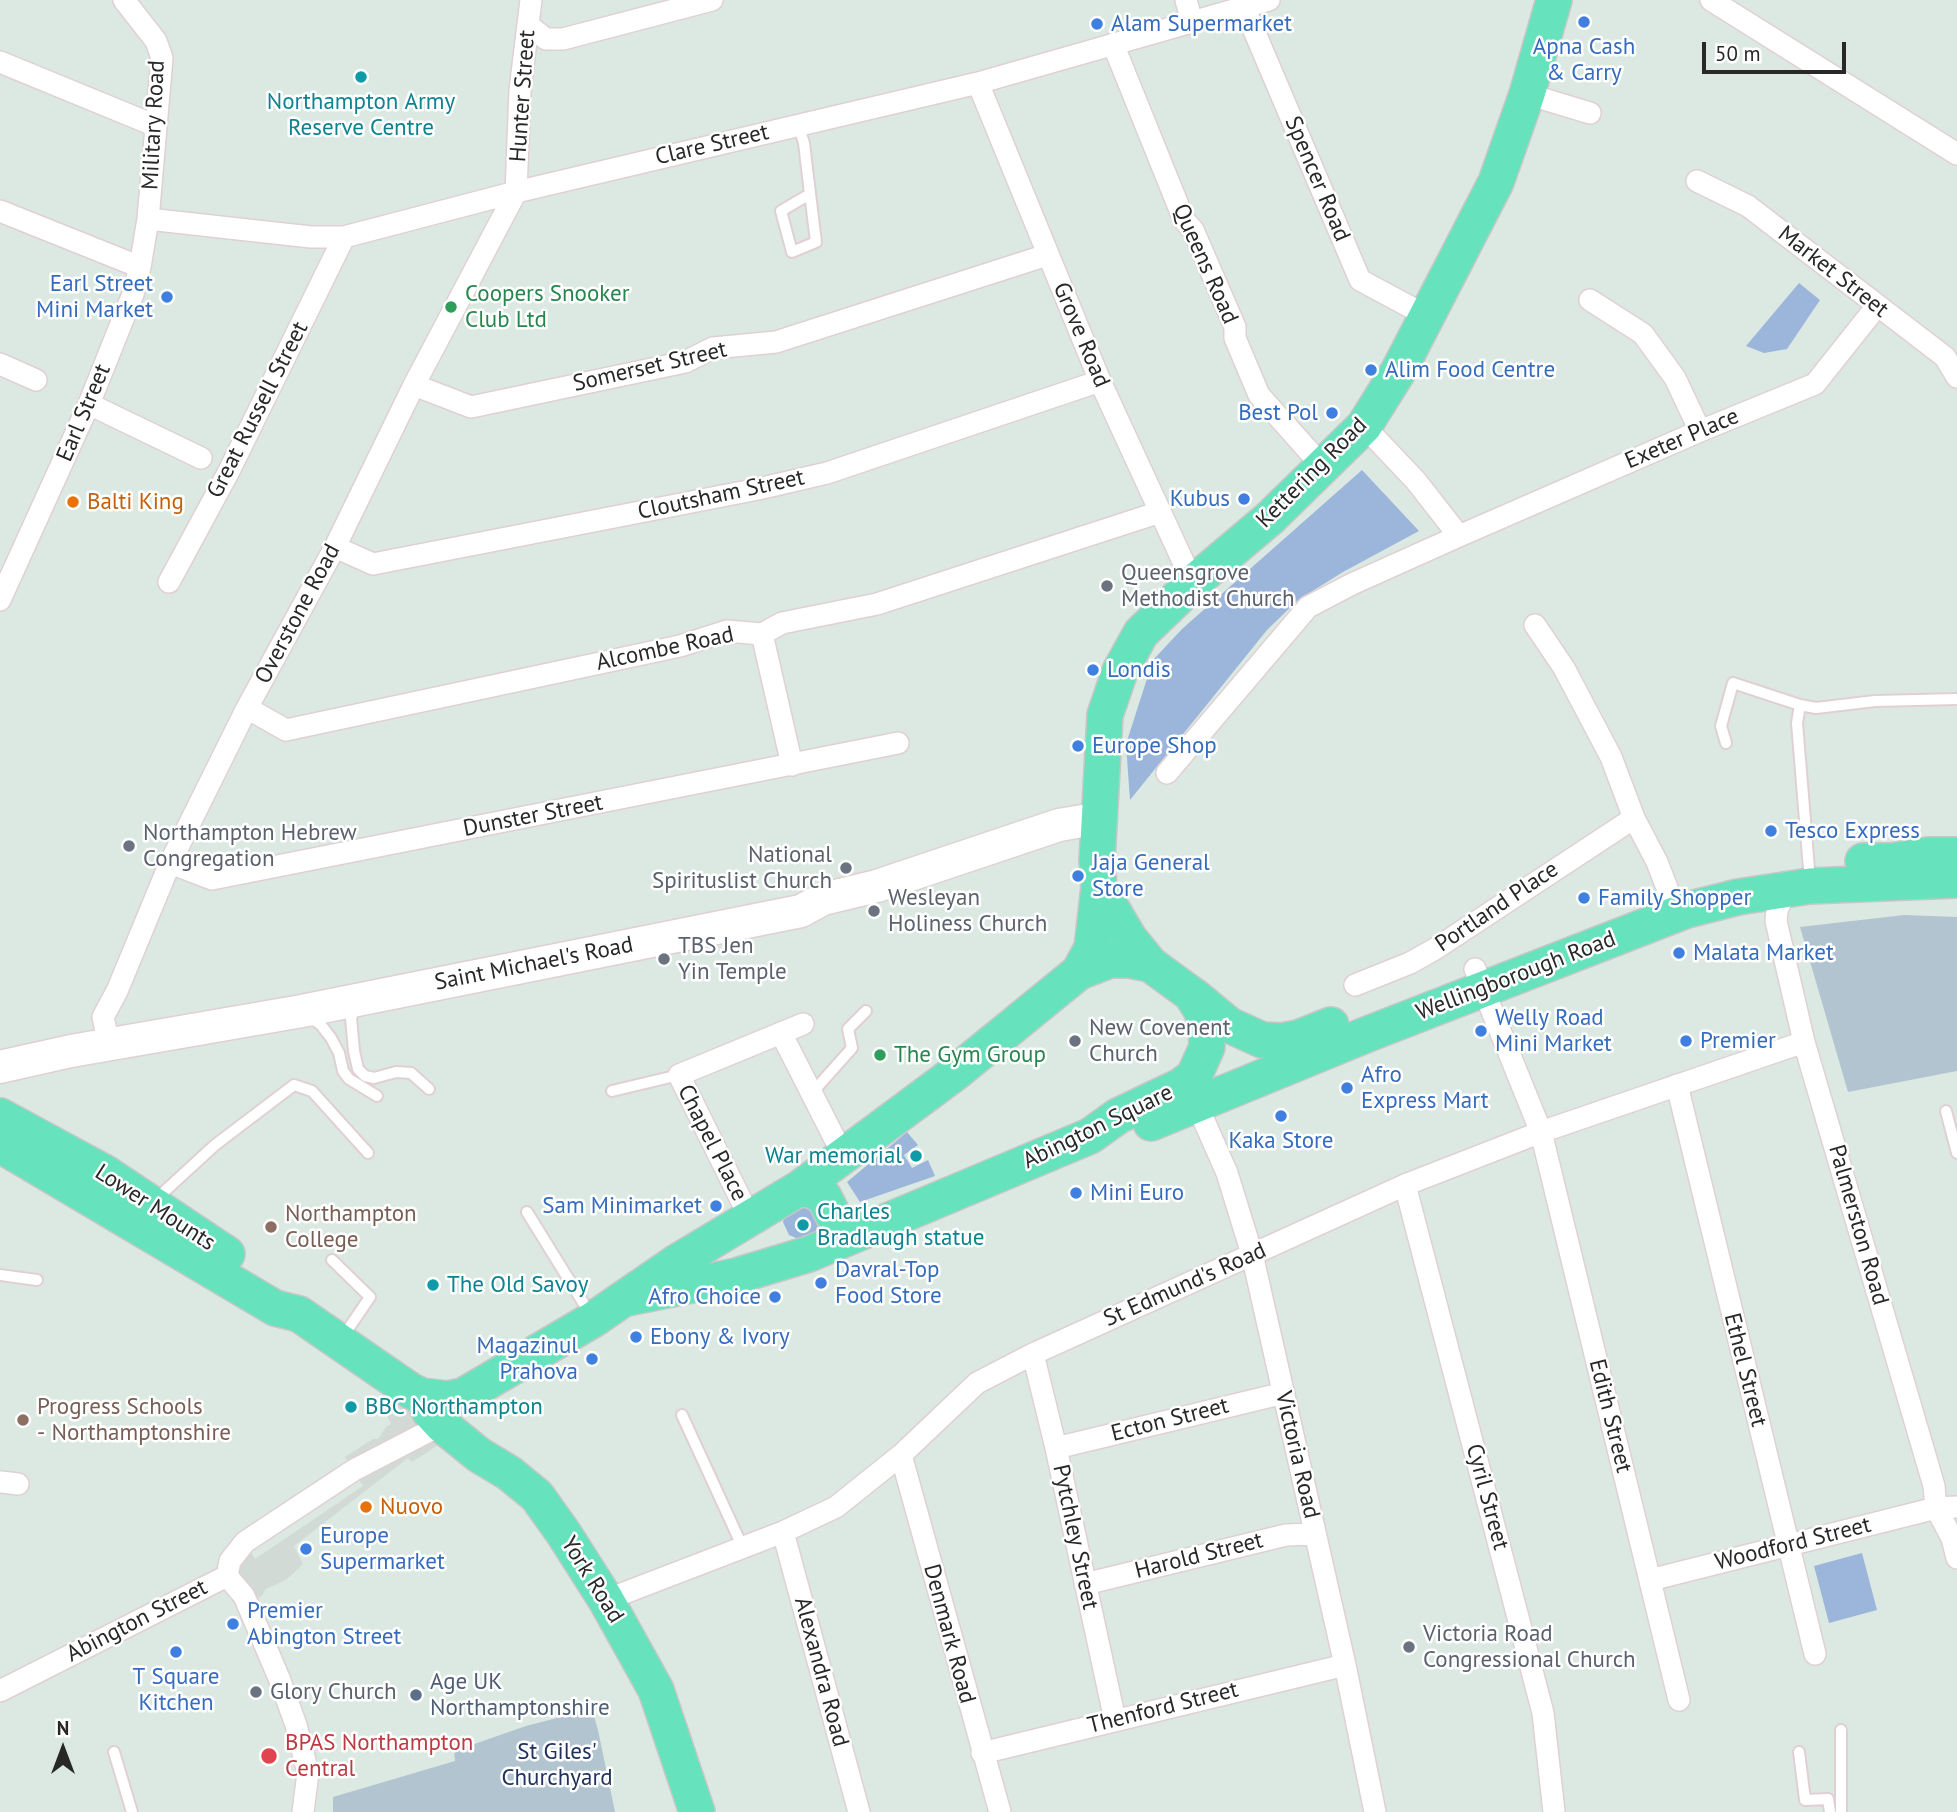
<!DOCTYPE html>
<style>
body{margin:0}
#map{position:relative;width:1957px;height:1812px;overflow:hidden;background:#dbe9e2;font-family:"PT Sans",sans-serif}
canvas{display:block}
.north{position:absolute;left:28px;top:1714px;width:70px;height:70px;-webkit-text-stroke:5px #fff;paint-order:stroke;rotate:0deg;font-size:19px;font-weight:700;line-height:28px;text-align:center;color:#282828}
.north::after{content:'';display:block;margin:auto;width:24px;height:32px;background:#282828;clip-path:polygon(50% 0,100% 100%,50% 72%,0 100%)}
.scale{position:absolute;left:1702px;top:42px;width:144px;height:32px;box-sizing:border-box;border:4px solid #282828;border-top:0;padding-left:9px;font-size:21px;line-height:24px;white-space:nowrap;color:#282828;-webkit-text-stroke:5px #fff;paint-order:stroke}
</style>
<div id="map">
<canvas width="1957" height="1812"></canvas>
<div class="north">N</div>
<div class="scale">50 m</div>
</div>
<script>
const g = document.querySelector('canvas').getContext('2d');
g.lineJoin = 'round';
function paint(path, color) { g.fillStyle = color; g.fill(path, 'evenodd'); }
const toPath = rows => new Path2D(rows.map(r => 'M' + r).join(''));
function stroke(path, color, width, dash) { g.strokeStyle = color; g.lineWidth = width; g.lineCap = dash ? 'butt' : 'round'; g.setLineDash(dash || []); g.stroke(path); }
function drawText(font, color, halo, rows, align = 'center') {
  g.font = font + ' "PT Sans",sans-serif'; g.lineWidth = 5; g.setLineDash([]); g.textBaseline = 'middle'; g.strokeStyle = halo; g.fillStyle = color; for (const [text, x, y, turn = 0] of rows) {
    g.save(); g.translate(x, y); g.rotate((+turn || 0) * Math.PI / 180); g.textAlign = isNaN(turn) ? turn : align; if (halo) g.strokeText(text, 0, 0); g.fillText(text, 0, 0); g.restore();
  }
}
const green = toPath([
 [1799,283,1820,300,1787,349,1764,353,1746,346],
 [1362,470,1419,531,1343,572,1298,600,1267,630,1130,800,1126,744,1153,660,1182,629],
 [907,1132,918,1145,904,1155,912,1168,928,1160,935,1176,860,1202,847,1182],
 [816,1202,822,1229,801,1240,789,1235,783,1222,786,1210],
 [1862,1553,1877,1610,1829,1623,1814,1566]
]);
const cemetery = toPath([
 [1904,915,1957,917,1957,1071,1848,1092,1800,927],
 [588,1710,594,1716,598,1730,615,1812,333,1812,333,1797,455,1761,454,1751,526,1726]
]);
const plaza = toPath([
 [386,1401,419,1413,446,1440,412,1462,408,1458,294,1546,303,1564,286,1580,266,1589,262,1596,253,1600,235,1578,238,1559,249,1549,255,1559,363,1486,345,1457,373,1439,378,1439,386,1427,391,1424,383,1408]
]);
const lane = toPath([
 [798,125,804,143,808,177,816,242,792,252,781,211,810,194],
 [1800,705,1816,708,1875,701,1957,699],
 [1726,743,1721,726,1733,683,1800,705,1797,723,1810,881],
 [355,1007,351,1018,354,1051,358,1069,365,1076,374,1078,396,1072,411,1073,429,1089],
 [310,1017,321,1025,331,1038,339,1053,343,1071,349,1079,377,1096],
 [612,1091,679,1075],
 [812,1093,852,1048,848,1029,866,1011],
 [1946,1111,1957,1153],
 [154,1201,215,1145,294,1085,312,1091,368,1153],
 [527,1212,592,1317],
 [332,1260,370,1297,342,1338],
 [0,1275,37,1280],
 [682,1415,743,1548],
 [114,1752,132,1812],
 [1799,1752,1805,1800,1828,1799,1830,1812],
 [1841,1812,1841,1730]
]);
const street = toPath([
 [1186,0,1192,22],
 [1711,0,1957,154],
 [1244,7,1360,280,1427,316],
 [528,25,546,39,563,39,712,0],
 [1113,44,1184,220,1193,230,1235,327,1235,338,1259,395,1323,467],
 [0,62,156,126],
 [978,83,1100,381,1193,583],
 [1527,94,1590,113],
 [1697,181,1748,206,1945,357,1957,377],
 [0,211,140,267],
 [148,219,311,237,344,237,516,192,978,83,1269,0],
 [1590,300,1643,334,1675,378,1700,431],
 [0,364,36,380],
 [414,385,471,407,685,362,713,348,776,342,1047,255],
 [89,404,201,458],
 [1364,426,1416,481,1459,536],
 [335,547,373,564,758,489,827,473,1100,381],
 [169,582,228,473,344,237],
 [0,600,89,404,133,294,140,267,148,219,162,58,156,41,124,0],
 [1535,625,1564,668,1611,757,1634,818,1657,862,1677,914],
 [762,634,792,765],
 [247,708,286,730,680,646,727,631,762,634,782,623,877,604,1160,512],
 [1167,773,1308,607,1352,584,1459,536,1700,431,1815,384,1877,306],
 [170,863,212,879,898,743],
 [1786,889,1777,911,1776,921,1804,1042,1934,1486,1936,1508,1952,1538,1957,1558],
 [1475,969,1541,1132,1679,1700],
 [1355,985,1410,963,1435,949,1634,818],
 [781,1033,844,1157],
 [109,1044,103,1017,117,991,170,863,247,708,335,547,414,385,516,192,520,90,531,0],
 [1677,1085,1815,1654],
 [1197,1105,1227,1173,1252,1254,1345,1665,1375,1812],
 [1405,1185,1543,1713,1554,1812],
 [750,1218,679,1075,803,1024],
 [1033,1354,1056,1448,1115,1720],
 [1056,1448,1284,1393],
 [901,1455,1000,1812],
 [0,1482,18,1484],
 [783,1532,859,1812],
 [227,1576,244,1596,279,1678,296,1725,308,1773,303,1812],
 [1650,1580,1936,1508,1957,1507],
 [1085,1584,1286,1535,1315,1534],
 [606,1600,783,1532,836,1507,901,1455,977,1383,1033,1354,1405,1185,1541,1132,1804,1042],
 [0,1691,227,1576,230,1561,245,1542,354,1470,437,1427],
 [982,1753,1345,1665]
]);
const secondary = toPath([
 [0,1067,71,1051,302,1011,801,911,823,899,877,886,1059,825,1100,818]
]);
const primary = toPath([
 [1863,861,1892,861,1928,855,1957,855],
 [1099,887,1129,938,1150,964],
 [1079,972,1092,948,1099,887,1097,861,1105,715,1120,671,1141,633,1193,583,1270,518,1364,426,1399,370,1496,182,1527,94,1554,0],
 [1194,996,1229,1025,1262,1040,1282,1041,1298,1038,1331,1025],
 [0,1116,107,1174,227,1254],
 [1151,1123,1368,1034,1687,910,1738,897,1810,886,1957,880],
 [0,1145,275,1308,299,1314,411,1391,422,1396,448,1399,463,1396,594,1319,677,1262,800,1188,955,1073,1079,972,1110,960,1129,960,1150,964,1191,994,1200,1008,1206,1021,1207,1047,1194,1076,1181,1086,1118,1116,1090,1136,809,1254,736,1276,623,1299],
 [800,1188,813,1191,824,1197,837,1223,840,1241],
 [422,1396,430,1412,442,1425,479,1455,509,1473,537,1496,564,1534,606,1600,656,1690,697,1812]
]);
const markers = [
 [1584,22,7,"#3f7fe0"],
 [1097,24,7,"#3f7fe0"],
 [361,77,7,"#0f9aa8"],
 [167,297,7,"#3f7fe0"],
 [451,307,7,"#2e9e5b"],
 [1371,370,7,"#3f7fe0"],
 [1332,413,7,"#3f7fe0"],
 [1244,499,7,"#3f7fe0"],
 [73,502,7,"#e8710a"],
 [1107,586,7,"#6b7280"],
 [1093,670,7,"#3f7fe0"],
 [1078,746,7,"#3f7fe0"],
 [1771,831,7,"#3f7fe0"],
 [129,846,7,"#6b7280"],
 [846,868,7,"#6b7280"],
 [1078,876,7,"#3f7fe0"],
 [1584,898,7,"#3f7fe0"],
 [874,911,7,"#6b7280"],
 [1679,953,7,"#3f7fe0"],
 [664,959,7,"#6b7280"],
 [1481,1031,7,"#3f7fe0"],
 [1075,1041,7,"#6b7280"],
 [1686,1041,7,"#3f7fe0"],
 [880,1055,7,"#2e9e5b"],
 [1347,1088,7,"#3f7fe0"],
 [1281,1116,7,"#3f7fe0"],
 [916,1156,7,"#0f9aa8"],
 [1076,1193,7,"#3f7fe0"],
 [716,1206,7,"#3f7fe0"],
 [803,1225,7,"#0f9aa8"],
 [271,1227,7,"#8d6e63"],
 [821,1283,7,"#3f7fe0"],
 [433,1285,7,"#0f9aa8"],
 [775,1297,7,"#3f7fe0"],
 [636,1337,7,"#3f7fe0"],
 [592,1359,7,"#3f7fe0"],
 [351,1407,7,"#0f9aa8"],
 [23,1420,7,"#8d6e63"],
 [366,1507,7,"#e8710a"],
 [306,1549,7,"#3f7fe0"],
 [233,1624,7,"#3f7fe0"],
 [1409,1647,7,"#6b7280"],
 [176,1652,7,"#3f7fe0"],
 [256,1692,7,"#6b7280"],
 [416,1695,7,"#5c6f8a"],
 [269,1756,9,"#e0444e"]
];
const shopNames = [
 ["Alam Supermarket",1111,24],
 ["Apna Cash",1584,47,"center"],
 ["& Carry",1584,73,"center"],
 ["Earl Street",153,284,"right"],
 ["Mini Market",153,310,"right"],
 ["Alim Food Centre",1385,370],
 ["Best Pol",1318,413,"right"],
 ["Kubus",1230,499,"right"],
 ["Londis",1107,670],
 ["Europe Shop",1092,746],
 ["Tesco Express",1785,831],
 ["Jaja General",1092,863],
 ["Store",1092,889],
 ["Family Shopper",1598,898],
 ["Malata Market",1693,953],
 ["Welly Road",1495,1018],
 ["Mini Market",1495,1044],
 ["Premier",1700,1041],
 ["Afro",1361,1075],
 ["Express Mart",1361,1101],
 ["Kaka Store",1281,1141,"center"],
 ["Mini Euro",1090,1193],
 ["Sam Minimarket",702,1206,"right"],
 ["Davral-Top",835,1270],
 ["Food Store",835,1296],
 ["Afro Choice",761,1297,"right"],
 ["Ebony & Ivory",650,1337],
 ["Magazinul",578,1346,"right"],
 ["Prahova",578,1372,"right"],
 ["Europe",320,1536],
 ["Supermarket",320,1562],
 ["Premier",247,1611],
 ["Abington Street",247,1637],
 ["T Square",176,1677,"center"],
 ["Kitchen",176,1703,"center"]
];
const streetNames = [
 ["Hunter Street",523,96,-86],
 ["Military Road",154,125,-87],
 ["Clare Street",712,145,-13],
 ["Spencer Road",1317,179,67],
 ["Queens Road",1205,264,66],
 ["Market Street",1833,272,38],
 ["Grove Road",1081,335,67],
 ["Somerset Street",650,367,-13],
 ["Great Russell Street",258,410,-63],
 ["Earl Street",84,413,-67],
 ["Exeter Place",1682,439,-23],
 ["Kettering Road",1312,473,-45],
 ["Cloutsham Street",721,495,-12],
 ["Overstone Road",298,614,-62],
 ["Alcombe Road",665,649,-12],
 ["Dunster Street",533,816,-11],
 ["Portland Place",1497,907,-34],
 ["Saint Michael's Road",534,964,-11],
 ["Wellingborough Road",1516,976,-21],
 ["Abington Square",1098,1127,-26],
 ["Chapel Place",712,1143,63],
 ["Lower Mounts",155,1208,33],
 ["Palmerston Road",1858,1225,74],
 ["St Edmund's Road",1185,1285,-24],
 ["Ethel Street",1745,1370,76],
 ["Edith Street",1610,1416,76],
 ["Ecton Street",1170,1420,-14],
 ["Victoria Road",1297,1455,77],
 ["Cyril Street",1487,1497,75],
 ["Pytchley Street",1075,1537,78],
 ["Woodford Street",1793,1544,-14],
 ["Harold Street",1199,1556,-14],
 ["York Road",592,1580,58],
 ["Abington Street",137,1621,-27],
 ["Denmark Road",949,1634,75],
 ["Alexandra Road",821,1672,75],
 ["Thenford Street",1163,1708,-14]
];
const cultureNames = [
 ["Northampton Army",361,102,"center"],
 ["Reserve Centre",361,128,"center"],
 ["War memorial",902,1156,"right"],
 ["Charles",817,1212],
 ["Bradlaugh statue",817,1238],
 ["The Old Savoy",447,1285],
 ["BBC Northampton",365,1407]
];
const leisureNames = [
 ["Coopers Snooker",465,294],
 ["Club Ltd",465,320],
 ["The Gym Group",894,1055]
];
const foodNames = [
 ["Balti King",87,502],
 ["Nuovo",380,1507]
];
const worshipNames = [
 ["Queensgrove",1121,573],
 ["Methodist Church",1121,599],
 ["Northampton Hebrew",143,833],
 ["Congregation",143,859],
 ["National",832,855,"right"],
 ["Spirituslist Church",832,881,"right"],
 ["Wesleyan",888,898],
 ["Holiness Church",888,924],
 ["TBS Jen",678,946],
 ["Yin Temple",678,972],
 ["New Covenent",1089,1028],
 ["Church",1089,1054],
 ["Victoria Road",1423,1634],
 ["Congressional Church",1423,1660],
 ["Glory Church",270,1692]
];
const educationNames = [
 ["Northampton",285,1214],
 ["College",285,1240],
 ["Progress Schools",37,1407],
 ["- Northamptonshire",37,1433]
];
const serviceNames = [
 ["Age UK",430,1682],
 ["Northamptonshire",430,1708]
];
const healthNames = [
 ["BPAS Northampton",285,1743],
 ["Central",285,1769]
];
const parkNames = [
 ["St Giles'",557,1752],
 ["Churchyard",557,1778]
];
paint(green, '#9cb6db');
paint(cemetery, '#b3c4d1');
paint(plaza, '#d1dad5');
stroke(lane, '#e0d0d4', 14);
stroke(street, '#e0d0d4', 24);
stroke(secondary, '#e0d0d4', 35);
stroke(primary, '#c7c7c7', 38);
stroke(lane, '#fff', 10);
stroke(street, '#fff', 21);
stroke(secondary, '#fff', 32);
stroke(primary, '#66e3bd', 35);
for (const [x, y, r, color] of markers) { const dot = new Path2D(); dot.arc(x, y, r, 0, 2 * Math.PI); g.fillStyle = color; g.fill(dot); stroke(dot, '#fff', 2.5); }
drawText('23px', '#366cbe', '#fff', shopNames, 'left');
drawText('23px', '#282828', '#fff', streetNames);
drawText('23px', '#0d838f', '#fff', cultureNames, 'left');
drawText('23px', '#27864d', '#fff', leisureNames, 'left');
drawText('23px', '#c56008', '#fff', foodNames, 'left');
drawText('23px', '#5b616d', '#fff', worshipNames, 'left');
drawText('23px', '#785e54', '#fff', educationNames, 'left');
drawText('23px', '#4e5e75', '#fff', serviceNames, 'left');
drawText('23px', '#be3a42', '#fff', healthNames, 'left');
drawText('23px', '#20315d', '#fff', parkNames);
</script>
